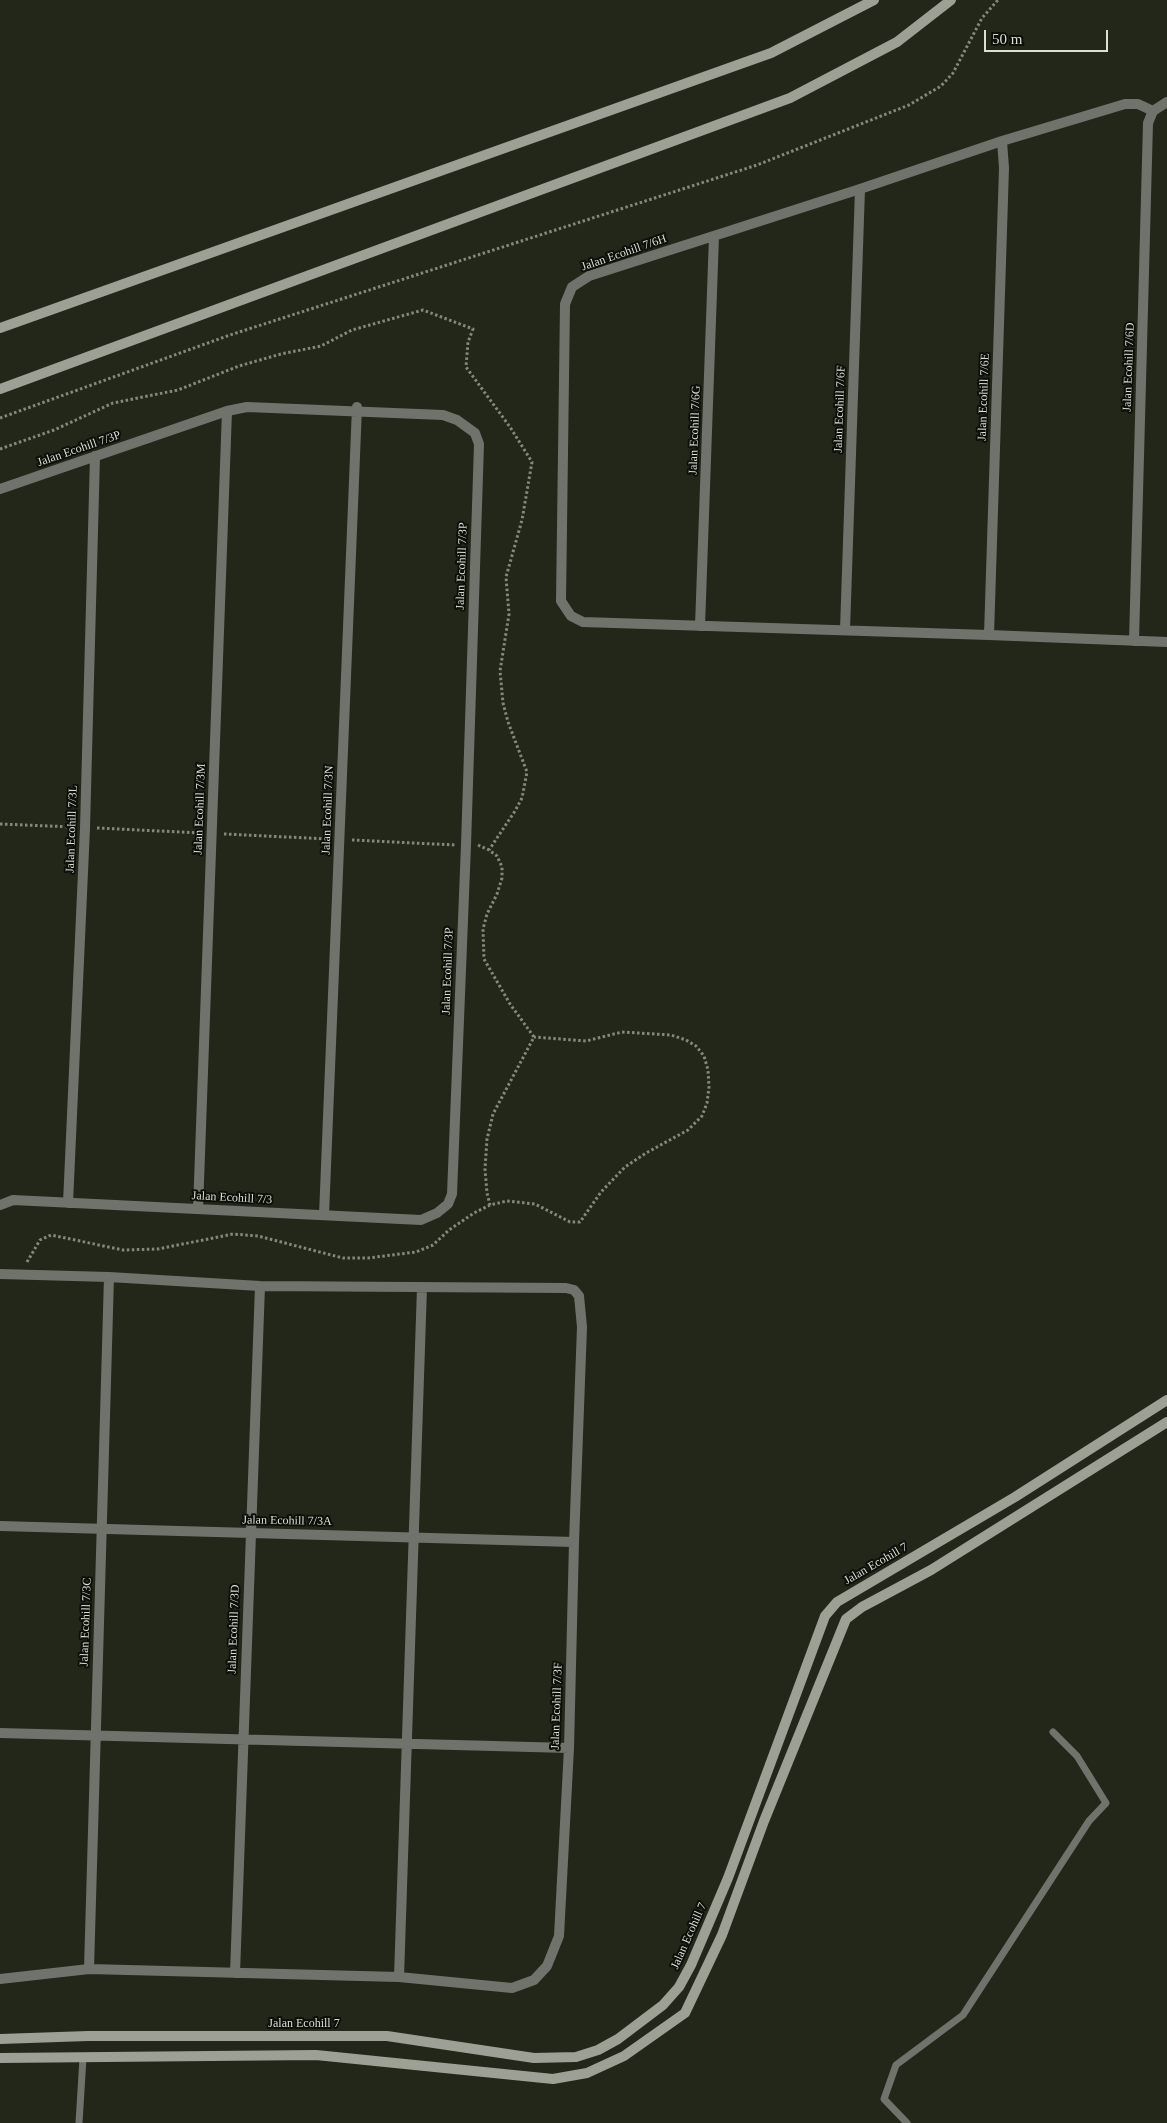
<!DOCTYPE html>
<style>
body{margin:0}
#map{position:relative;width:1167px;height:2123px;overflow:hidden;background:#22271a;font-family:Georgia,serif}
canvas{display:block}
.scale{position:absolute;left:984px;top:30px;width:124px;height:22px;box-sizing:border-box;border:2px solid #dbdfd6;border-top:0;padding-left:6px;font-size:15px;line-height:18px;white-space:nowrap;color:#dbdfd6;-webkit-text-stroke:4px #0d0f09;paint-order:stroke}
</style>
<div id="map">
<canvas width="1167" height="2123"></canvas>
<div class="scale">50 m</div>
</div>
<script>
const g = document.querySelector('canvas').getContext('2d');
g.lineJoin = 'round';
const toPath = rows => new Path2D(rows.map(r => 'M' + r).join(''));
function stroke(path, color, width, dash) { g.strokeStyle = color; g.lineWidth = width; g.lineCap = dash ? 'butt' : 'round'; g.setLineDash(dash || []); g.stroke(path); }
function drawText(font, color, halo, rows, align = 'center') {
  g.font = font + ' Georgia,serif'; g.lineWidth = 4; g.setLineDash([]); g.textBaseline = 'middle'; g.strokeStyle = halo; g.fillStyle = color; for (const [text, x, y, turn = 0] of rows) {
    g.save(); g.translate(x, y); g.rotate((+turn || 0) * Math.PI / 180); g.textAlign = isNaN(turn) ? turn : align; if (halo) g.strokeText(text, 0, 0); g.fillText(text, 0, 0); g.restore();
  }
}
const path = toPath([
 [0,418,230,335,757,165,909,105,941,86,953,73,982,18,998,0],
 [0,449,54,430,113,403,178,390,239,366,281,354,321,346,352,330,423,310,473,329,468,342,466,367,510,427,532,462,522,520,506,577,509,614,500,671,503,703,508,722,527,772,522,798,515,811,489,850],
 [0,824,73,827],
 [97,828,201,833],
 [224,834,328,839],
 [352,840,455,845],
 [478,845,489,850,497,856,502,867,502,878,497,894,487,914,483,929,484,959,510,1004,534,1037,493,1114,487,1139,485,1169,487,1193,490,1205],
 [27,1262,40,1240,51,1235,123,1250,158,1249,233,1234,258,1236,343,1258,368,1258,416,1252,433,1245,449,1230,474,1213,490,1205,507,1201,535,1204,570,1222,580,1222,601,1192,625,1167,646,1153,688,1130,702,1116,707,1103,709,1087,708,1070,704,1056,696,1046,686,1040,671,1035,622,1032,586,1041,534,1037]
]);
const lane = toPath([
 [79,2123,83,2058],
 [907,2123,884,2099,896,2065,963,2015,1089,1821,1106,1803,1077,1756,1053,1732]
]);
const street = toPath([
 [1153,111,1138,104,1125,104,1002,141,1004,168,989,635,1167,642],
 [0,489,227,411,247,407,443,415,457,420,475,433,479,444,466,845,452,1194,448,1204,437,1213,421,1220,13,1200,0,1205],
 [700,626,714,236],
 [845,630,860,189],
 [989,635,583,622,571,616,561,601,565,304,572,287,589,276,860,189,1002,141],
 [1134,641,1148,123,1153,111,1167,102],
 [68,1203,85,828,95,456],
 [198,1209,227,411],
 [324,1215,357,407],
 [0,1274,109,1277,260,1286,566,1288,574,1290,579,1296,582,1327,574,1542,569,1748,559,1936,547,1966,534,1980,512,1988,399,1977,89,1969,0,1979],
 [0,1526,574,1542],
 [0,1733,569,1748],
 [89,1969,109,1277],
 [235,1973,260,1286],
 [399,1977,422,1287]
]);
const secondary = toPath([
 [0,328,771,53,874,0],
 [0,389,790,98,897,42,951,0],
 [0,2039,88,2036,387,2036,534,2058,576,2057,598,2050,618,2039,663,2005,679,1987,691,1965,728,1878,825,1616,837,1602,1015,1497,1167,1400],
 [0,2058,316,2055,553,2079,587,2073,624,2056,685,2013,722,1935,764,1821,846,1619,862,1607,931,1570,1167,1422]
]);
const streetNames = [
 ["Jalan Ecohill 7/6H",624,253,-19],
 ["Jalan Ecohill 7/6D",1129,367,-88],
 ["Jalan Ecohill 7/6E",984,397,-88],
 ["Jalan Ecohill 7/6F",840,409,-88],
 ["Jalan Ecohill 7/6G",695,430,-88],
 ["Jalan Ecohill 7/3P",79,449,-19],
 ["Jalan Ecohill 7/3P",462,566,-88],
 ["Jalan Ecohill 7/3M",200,809,-88],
 ["Jalan Ecohill 7/3N",328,810,-88],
 ["Jalan Ecohill 7/3L",72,829,-88],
 ["Jalan Ecohill 7/3P",448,971,-88],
 ["Jalan Ecohill 7/3",232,1198,3],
 ["Jalan Ecohill 7/3A",287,1521,1],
 ["Jalan Ecohill 7",876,1564,-30],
 ["Jalan Ecohill 7/3C",86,1622,-88],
 ["Jalan Ecohill 7/3D",234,1629,-88],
 ["Jalan Ecohill 7/3F",557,1706,-88],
 ["Jalan Ecohill 7",689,1936,-66],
 ["Jalan Ecohill 7",304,2024]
];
stroke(path, '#84897e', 3, [2.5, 2.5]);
stroke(lane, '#70736c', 7);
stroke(street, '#70736c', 10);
stroke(secondary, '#9ca095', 10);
drawText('12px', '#dbdfd6', '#0d0f09', streetNames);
</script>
